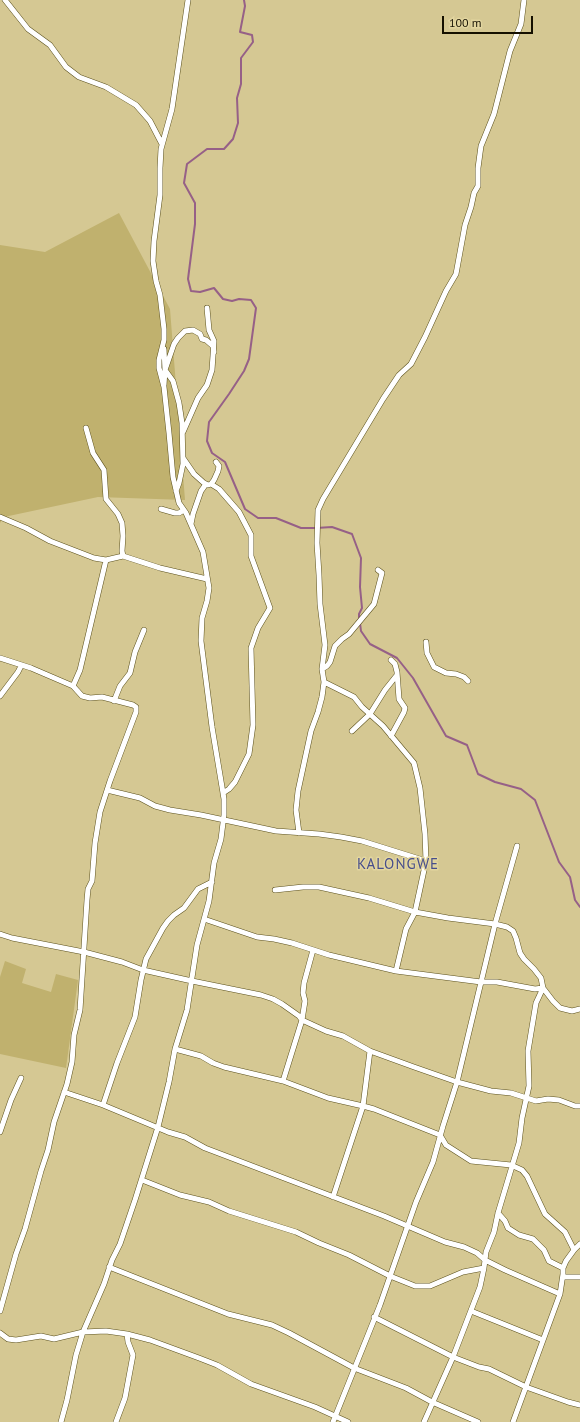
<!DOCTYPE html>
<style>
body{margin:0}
#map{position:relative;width:580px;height:1422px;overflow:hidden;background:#d5c893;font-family:"PT Sans",sans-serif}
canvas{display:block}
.scale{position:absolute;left:442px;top:16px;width:91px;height:18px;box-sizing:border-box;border:2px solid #151000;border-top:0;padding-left:5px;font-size:12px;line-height:14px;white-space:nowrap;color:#151000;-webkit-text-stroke:3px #e2d59f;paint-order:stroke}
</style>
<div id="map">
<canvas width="580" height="1422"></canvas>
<div class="scale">100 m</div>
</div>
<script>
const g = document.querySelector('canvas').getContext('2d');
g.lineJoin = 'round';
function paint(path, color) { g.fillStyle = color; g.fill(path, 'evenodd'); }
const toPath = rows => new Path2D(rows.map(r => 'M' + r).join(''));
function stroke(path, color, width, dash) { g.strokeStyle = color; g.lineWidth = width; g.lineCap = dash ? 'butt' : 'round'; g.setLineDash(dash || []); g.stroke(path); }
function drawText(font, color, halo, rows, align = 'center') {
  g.font = font + ' "PT Sans",sans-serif'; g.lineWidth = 3; g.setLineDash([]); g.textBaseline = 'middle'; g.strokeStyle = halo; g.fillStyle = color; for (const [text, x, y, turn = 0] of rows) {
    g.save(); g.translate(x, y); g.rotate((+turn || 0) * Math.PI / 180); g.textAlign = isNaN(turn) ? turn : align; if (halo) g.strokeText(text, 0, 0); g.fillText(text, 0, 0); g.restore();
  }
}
const green = toPath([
 [119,213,170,309,185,500,98,497,4,517,0,523,0,245,45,252],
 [5,961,26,969,22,983,51,992,56,974,78,980,66,1068,0,1054,0,977]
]);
const stream = toPath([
 [244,0,245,6,240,32,252,35,253,42,241,58,241,84,237,98,238,123,233,139,224,149,207,149,187,164,184,183,195,203,195,224,188,279,191,291,200,292,214,288,223,299,232,301,239,299,251,300,256,308,249,359,244,371,229,394,209,422,207,441,212,453,225,462,245,509,258,518,276,518,301,528,316,528,332,527,352,534,361,558,360,587,362,608,359,614,359,619],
 [360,623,361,631,370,644,397,658,413,678,446,736,467,745,478,774,495,782,521,789,535,800,559,862,570,877,575,900,580,907]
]);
const minor = toPath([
 [5,0,28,29,50,45,66,67,79,77,106,87,136,105,150,121,162,144],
 [164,349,165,370,164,385],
 [86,428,93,453,104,470,106,499,118,514,122,523,123,536,122,551,123,556],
 [183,432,198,398,207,385,212,370,214,341,209,330,207,308],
 [183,458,194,474,204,483,208,485,211,484,214,480,218,471,219,466,216,462],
 [211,484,219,489,239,512,251,535,251,556,270,608,258,628,251,648,253,725,249,754,235,782,229,789,223,793],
 [176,491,179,483,183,464,182,423,179,403,173,381,165,370,174,344,178,338,185,331,193,330,200,334,202,339,206,340,213,346,214,352],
 [161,509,175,513,179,513,184,510],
 [0,517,26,528,50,541,94,558,106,560,123,556,160,568,207,579],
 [191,524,193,514,201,491,206,484],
 [426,642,427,653,434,667,446,673,456,674,464,677,468,681],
 [0,658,31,668,73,686,82,696,90,698,102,697,133,705,136,707,136,712,110,781,100,812,95,843,92,881,88,889,87,900,80,1010,74,1035,72,1062,67,1084,54,1122,48,1150,41,1171,25,1229,16,1254,0,1311],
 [322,669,327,666,330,662,335,646,342,639,349,634,374,604,382,573,378,570],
 [324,682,354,697,362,707,383,726,414,763,420,788,425,834,426,861,415,912,406,929,396,971],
 [73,686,80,670,106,560],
 [0,696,18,672,21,666],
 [114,701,120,686,130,673,135,652,144,630],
 [352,731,370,714,385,690,397,675],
 [391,736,404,712,405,708,399,699,397,672,395,664,391,660],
 [107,790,140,798,155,806,170,810,201,815,276,831,319,834,341,837,362,841,426,861],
 [299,833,296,810,298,791,311,731,318,712,322,697,324,682,322,669,325,645,320,604,319,575,317,543,318,510,323,499,383,399,399,375,411,364,425,337,446,291,456,274,465,225,471,207,474,193,478,186,478,168,481,146,494,114,510,51,521,24,524,0],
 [275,890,303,887,319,887,369,898,415,912,448,918,495,924,507,927,513,931,516,938,520,953,524,959,534,969,541,978,543,988,553,1001,560,1008,572,1011,580,1009],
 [204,919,257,937,274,939,292,943,329,955,396,971,481,982,497,982,535,989,543,988],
 [0,934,12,938,84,952,122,962,143,970,192,981,261,995,273,999,282,1004,299,1016,302,1020,326,1031,343,1036,370,1051,414,1067,457,1082,491,1091,511,1093,536,1101,548,1099,559,1100,575,1106,580,1106],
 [175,1049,201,1056,213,1063,224,1067,283,1081,328,1098,363,1106,374,1109,440,1135,446,1145,471,1161,511,1165,522,1170,527,1176,545,1214,565,1232,574,1250],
 [283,1081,302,1020,305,1001,303,993,304,983,313,950],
 [64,1092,103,1105,168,1132,185,1137,205,1148,384,1216,445,1242,464,1247,477,1253,485,1260,505,1270,560,1294],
 [103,1105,117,1063,135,1017,141,980,146,959,163,928,168,921,174,915,184,908,198,889,212,882],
 [0,1132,11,1100,21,1078],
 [142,1180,180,1195,209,1202,229,1211,296,1232,319,1243,349,1255,390,1276,415,1286,430,1286,463,1272,484,1268],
 [333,1197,363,1106,370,1051],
 [498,1213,505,1221,508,1228,519,1235,533,1239,544,1250,549,1261,563,1268],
 [109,1267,228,1314,272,1325,289,1333,354,1368,406,1388,432,1402,478,1422],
 [563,1277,580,1277],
 [471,1311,543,1340],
 [374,1317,453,1357,479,1367,489,1369,526,1387,568,1402,580,1405],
 [0,1333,8,1339,16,1340,41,1336,54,1339,83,1332,106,1331,127,1334,150,1340,199,1358,217,1365,251,1384,315,1407,348,1422],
 [61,1422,67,1400,76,1355,83,1332,104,1284,112,1260,120,1244,135,1200,158,1127,169,1082,175,1049,187,1010,197,945,209,901,214,863,221,839,224,815,224,799,212,727,201,641,202,618,207,601,209,588,203,552,186,513,179,503,173,477,169,433,164,387,159,368,159,360,164,340,164,329,160,295,156,281,153,261,154,241,160,195,160,168,161,149,172,109,188,0],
 [116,1422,125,1398,133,1355,128,1342,127,1334],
 [333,1422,380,1305,416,1202,433,1162,443,1126,457,1082,495,924,517,846],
 [424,1422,453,1357,480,1287,484,1268,486,1252,494,1232,498,1213,519,1143,522,1118,529,1086,528,1051,536,1003,543,988],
 [513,1422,560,1294,563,1274,563,1268,566,1261,574,1250,580,1244]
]);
const quarterNames = [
 ["KALONGWE",398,865]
];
paint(green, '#c0b16e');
stroke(stream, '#966087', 2);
stroke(minor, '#5c511d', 6);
stroke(minor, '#fff', 5);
g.letterSpacing = '1px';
drawText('15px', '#474e8b', '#e2d59f', quarterNames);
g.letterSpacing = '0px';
</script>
